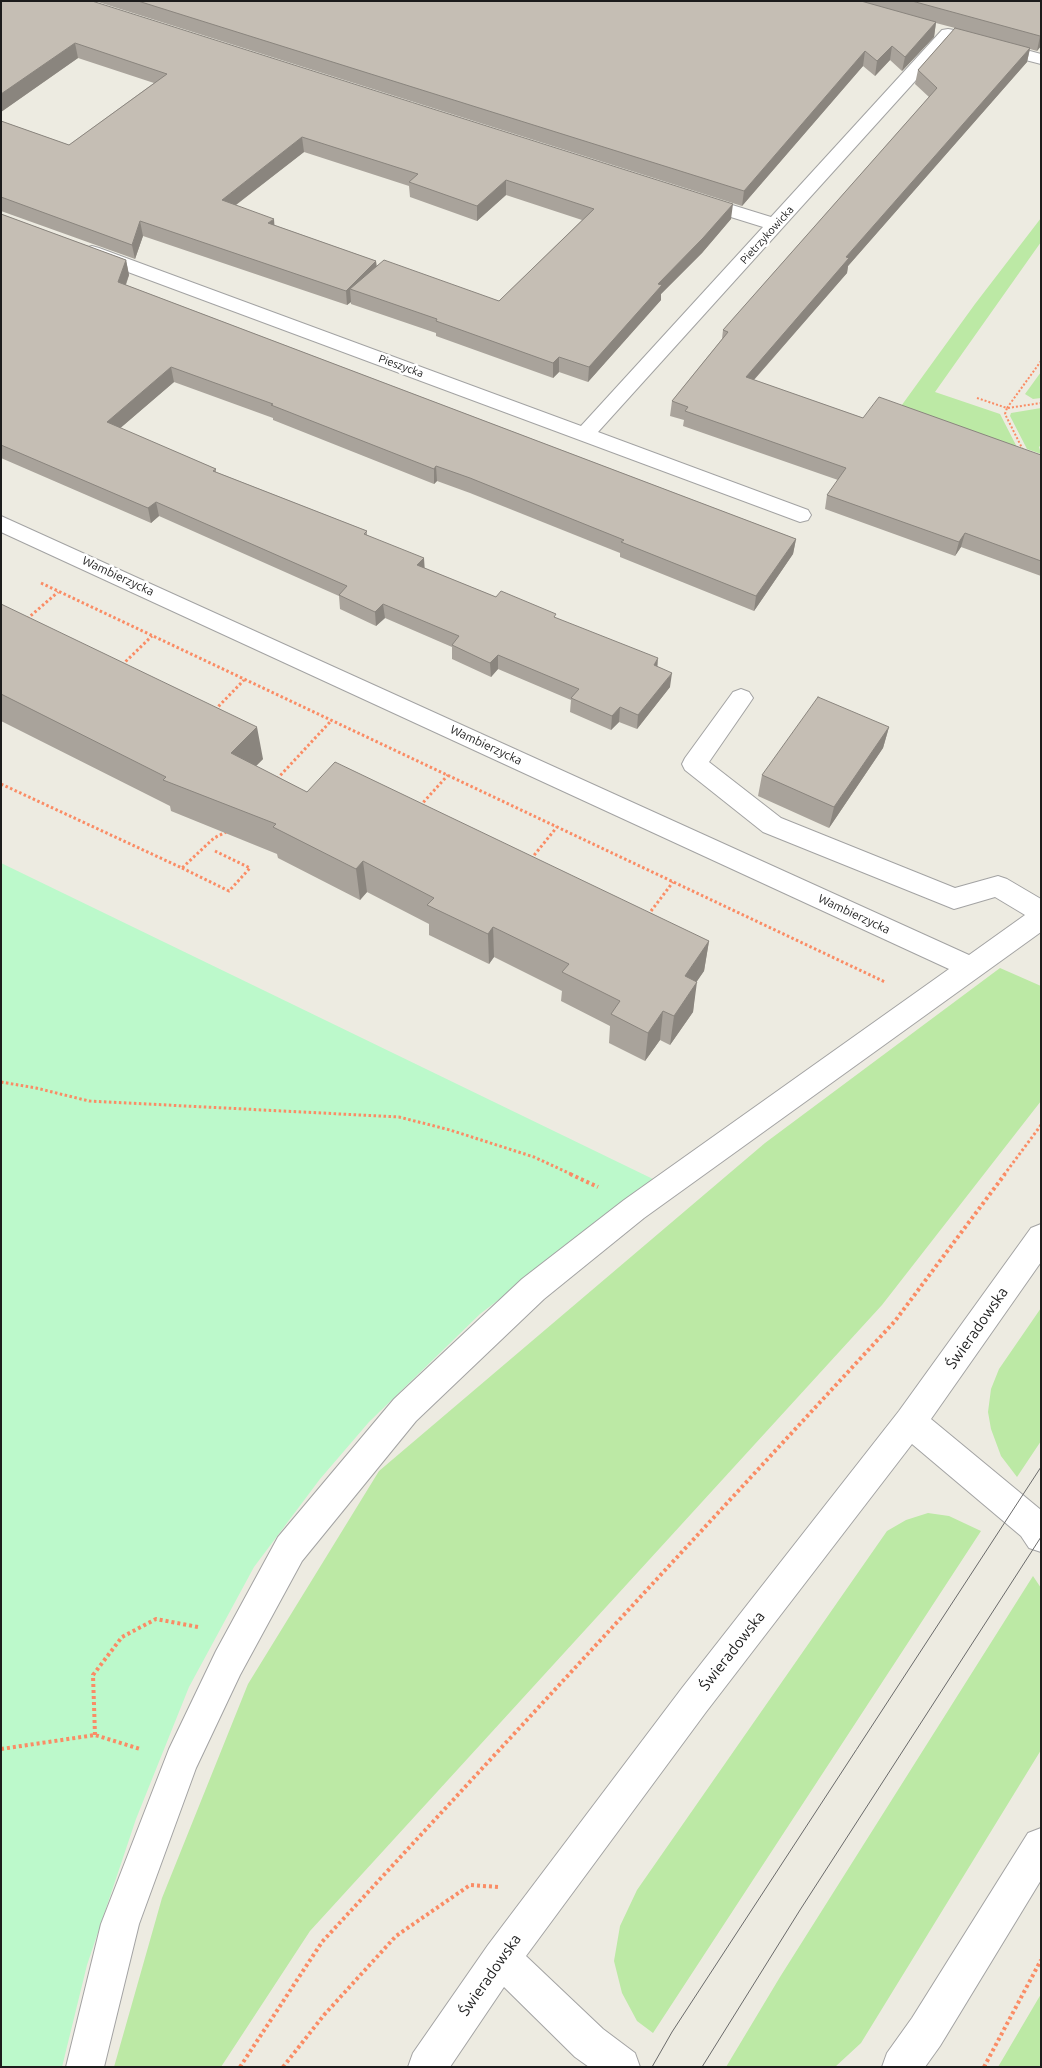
<!DOCTYPE html>
<meta charset="utf-8">
<style>
body{margin:0}
#map{position:relative;width:1042px;height:2068px;overflow:hidden;background:#edebe1;font-family:Ubuntu,sans-serif}
canvas{display:block}
.frame{position:absolute;inset:0;border:2px solid #1c1c1c;pointer-events:none}
</style>
<div id="map">
<canvas width="1042" height="2068"></canvas>
<div class="frame"></div>
</div>
<script>
const g = document.querySelector('canvas').getContext('2d');
g.lineJoin = 'round';
function paint(path, color) { g.fillStyle = color; g.fill(path, 'evenodd'); }
const toPath = rows => new Path2D(rows.map(r => 'M' + r).join(''));
function stroke(path, color, width, dash) { g.strokeStyle = color; g.lineWidth = width; g.lineCap = dash ? 'butt' : 'round'; g.setLineDash(dash || []); g.stroke(path); }
function drawText(font, color, halo, rows, align = 'center') {
  g.font = font + ' Ubuntu,sans-serif'; g.lineWidth = 5; g.setLineDash([]); g.textBaseline = 'middle'; g.strokeStyle = halo; g.fillStyle = color; for (const [text, x, y, turn = 0] of rows) {
    g.save(); g.translate(x, y); g.rotate((+turn || 0) * Math.PI / 180); g.textAlign = isNaN(turn) ? turn : align; if (halo) g.strokeText(text, 0, 0); g.fillText(text, 0, 0); g.restore();
  }
}
const grass = toPath([
 [1041,218,1041,242,935,392,1000,414,1020,453,891,420,975,304],
 [1041,372,1041,398,1033,399,1025,394],
 [1041,408,1041,445,1039,447,1041,454,1027,449,1010,416,1011,413],
 [1000,968,1041,986,1041,1101,882,1305,310,1931,221,2067,114,2067,162,1898,248,1684,379,1471,765,1143],
 [1041,1308,1041,1441,1017,1477,1001,1456,991,1429,988,1412,991,1389,999,1369],
 [928,1513,949,1516,981,1531,653,2033,637,2021,622,1993,614,1961,620,1926,637,1890,887,1531,906,1520],
 [1033,1576,1041,1588,1041,1750,861,2043,835,2067,726,2067,780,1977],
 [1041,1994,1041,2067,998,2067]
]);
const park = toPath([
 [1,863,655,1180,480,1314,369,1422,320,1479,254,1567,189,1687,136,1819,87,1965,62,2067,1,2067]
]);
const pathFar2 = toPath([
 [977,398,1007,408,1005,414,1023,450],
 [1007,408,1041,361],
 [1008,408,1041,403]
]);
const pathFar1 = toPath([
 [41,583,885,982],
 [27,619,58,592],
 [122,665,152,636],
 [215,710,244,680],
 [277,779,330,722],
 [1,784,182,868,214,838,228,831],
 [420,806,448,775],
 [531,859,557,827],
 [182,868,229,891,250,868,215,851],
 [648,915,673,882],
 [1,1082,36,1088,89,1101,399,1117,450,1130,534,1157,573,1175],
 [1004,1175,1041,1125]
]);
const path = toPath([
 [570,1174,598,1187],
 [95,1735,93,1675,122,1637,156,1619,198,1627],
 [1,1749,95,1735,140,1749],
 [240,2067,322,1942,895,1321,1005,1174],
 [283,2067,324,2015,396,1936,470,1885,498,1887],
 [984,2067,1041,1960]
]);
const minor = toPath([
 [948,29,954,30,956,34,954,38,598,432,808,510,811,515,808,520,800,522,85,256,82,252,85,248,92,246,99,248,581,426,763,227,689,204,687,200,689,196,696,194,703,196,771,217,942,30,948,29],
 [993,41,1041,54,1041,64,987,50,985,46,987,42,993,41],
 [1,516,969,955,1025,915,995,897,954,909,763,832,685,770,682,764,685,758,733,692,741,689,749,692,753,698,749,704,709,762,781,818,955,888,998,876,1007,879,1041,899,1041,932,644,1218,544,1299,416,1421,302,1561,240,1675,196,1768,139,1924,104,2067,66,2067,101,1924,169,1749,216,1651,278,1537,394,1399,522,1279,624,1200,949,969,1,532,1,516],
 [1041,1224,1041,1262,931,1419,1041,1510,1041,1552,1029,1548,1021,1536,912,1444,706,1712,526,1956,603,2029,635,2053,640,2067,589,2067,575,2057,504,1987,450,2067,408,2067,413,2053,488,1945,682,1688,899,1411,1031,1228,1041,1224],
 [1041,1828,1041,1880,940,2046,925,2067,882,2067,887,2053,912,2018,1028,1833,1041,1828]
]);
const tram = toPath([
 [652,2067,672,2032,1041,1467],
 [702,2067,800,1910,1041,1537]
]);
const wall = toPath([
 [1,1,731,219,702,253,661,294,661,300,588,382,559,372,553,378,436,336,436,333,351,304,351,302,347,305,143,236,135,259,1,211,1,121,69,145,154,83,78,58,1,112],
 [304,152,409,186,410,197,477,221,506,195,582,220,499,301,377,267,376,261,274,225,236,205],
 [95,1,1041,1,1041,46,1037,51,1030,49,1027,62,848,266,847,273,754,380,863,418,1041,455,1041,576,961,547,955,556,825,509,827,495,838,480,683,426,684,420,670,416,672,401,722,339,723,330,929,97,915,84,918,70,955,28,936,23,934,37,902,71,890,60,875,76,863,66,742,206],
 [1,214,126,260,129,275,126,285,796,539,793,554,754,611,620,557,620,553,470,493,437,481,434,484,273,420,273,418,174,382,120,428,216,469,216,472,367,531,367,535,424,568,496,597,556,618,658,667,670,687,637,729,619,722,611,730,570,712,571,700,498,669,491,677,452,659,452,647,385,618,376,626,340,609,339,596,159,516,151,523,1,458],
 [1,604,263,759,256,766,307,792,709,941,704,971,696,982,693,1012,670,1045,660,1040,645,1061,609,1043,610,1026,561,1001,562,991,494,957,489,964,429,935,429,924,367,892,360,900,278,858,277,854,171,811,170,806,1,721],
 [889,727,883,748,829,828,758,796,762,775]
]);
const shadedWall = toPath([
 [936,22,934,37,902,71,905,57],
 [1040,36,1041,36,1041,46,1037,51],
 [75,43,78,58,1,112,1,94],
 [892,46,890,60,875,76,877,61],
 [1030,48,1027,62,848,266,847,273,744,391,746,377,846,257],
 [865,51,863,66,742,206,744,191],
 [302,137,304,152,224,214,222,200],
 [506,180,506,195,477,221,477,206],
 [733,204,731,219,702,253,661,294,661,300,588,382,589,367,658,284],
 [274,219,275,234,268,223],
 [140,221,143,236,135,259,132,245],
 [126,260,129,275,121,297,118,282],
 [376,261,377,276,350,289,351,302,347,305,346,291],
 [559,357,559,372,553,378,553,363],
 [171,367,174,382,110,437,107,422],
 [436,466,437,481,434,484,434,469],
 [156,502,159,516,151,523,148,508],
 [965,533,961,547,955,556,959,542],
 [796,539,793,554,754,611,756,596],
 [424,558,425,573,417,565],
 [383,604,385,618,376,626,375,612],
 [498,655,498,669,491,677,490,663],
 [658,658,657,673,654,665],
 [672,673,670,687,637,729,638,715],
 [620,707,619,722,611,730,612,716],
 [257,727,263,759,237,785,231,753],
 [889,727,883,748,829,828,834,807],
 [363,861,367,892,360,900,356,869],
 [493,927,494,957,489,964,488,934],
 [709,941,704,971,681,1005,685,976],
 [697,982,693,1012,670,1045,674,1016],
 [663,1011,660,1040,645,1061,648,1033]
]);
const building = toPath([
 [1,1,92,1,733,204,703,238,658,284,662,285,589,367,559,357,553,363,436,321,437,319,350,289,384,260,499,301,594,209,506,180,477,206,409,182,418,174,302,137,222,200,274,219,268,223,376,261,346,291,140,221,132,245,1,197,1,121,69,145,167,74,75,43,1,94,1,1],
 [138,1,861,1,936,22,905,57,892,46,877,61,865,51,744,191,138,1],
 [912,1,1041,1,1041,36,1040,36,912,1],
 [955,28,1030,48,846,257,849,258,746,377,863,418,879,397,1041,455,1041,561,965,533,959,542,827,495,846,468,685,411,688,407,672,401,728,332,723,330,937,88,918,70,955,28],
 [1,214,126,260,118,282,796,539,756,596,621,542,624,540,470,478,436,466,434,469,271,405,273,404,171,367,107,422,216,469,213,471,367,531,364,534,424,558,417,565,496,597,501,591,556,614,554,617,658,658,654,665,672,673,638,715,620,707,612,716,571,698,579,689,498,655,490,663,452,645,459,636,383,604,375,612,339,595,347,586,156,502,148,508,1,445,1,214],
 [1,604,257,727,231,753,307,792,335,762,709,941,685,976,697,982,674,1016,663,1011,648,1033,611,1014,620,1001,562,972,569,964,493,927,488,934,427,905,434,898,363,861,356,869,273,827,276,824,163,780,166,777,1,694,1,604],
 [818,697,889,727,834,807,762,775,818,697]
]);
const farStreetnames = [
 ["Pietrzykowicka",767,235,-48],
 ["Pieszycka",401,366,20]
];
const streetNames = [
 ["Wambierzycka",118,576,25],
 ["Wambierzycka",486,745,25],
 ["Wambierzycka",854,914,25]
];
const nearStreetnames = [
 ["Świeradowska",977,1328,-55],
 ["Świeradowska",732,1651,-52],
 ["Świeradowska",490,1975,-55]
];
paint(grass, '#bce9a5');
paint(park, '#bcf9cb');
stroke(minor, '#a3a3a3', 2);
stroke(pathFar2, '#fa8c65', 2, [2, 2]);
stroke(pathFar1, '#fa8c65', 3, [2.5, 2.5]);
stroke(path, '#fa8c65', 4, [3, 3]);
paint(minor, '#fff');
stroke(tram, '#6a6a6a', 1);
paint(wall, '#a9a39b');
paint(shadedWall, '#8a857e');
paint(building, '#c5beb4');
stroke(building, '#8a857e', 1);
drawText('11px', '#1c1c1c', '#fff', farStreetnames);
drawText('12px', '#1c1c1c', '#fff', streetNames);
drawText('15px', '#1c1c1c', '#fff', nearStreetnames);
</script>
